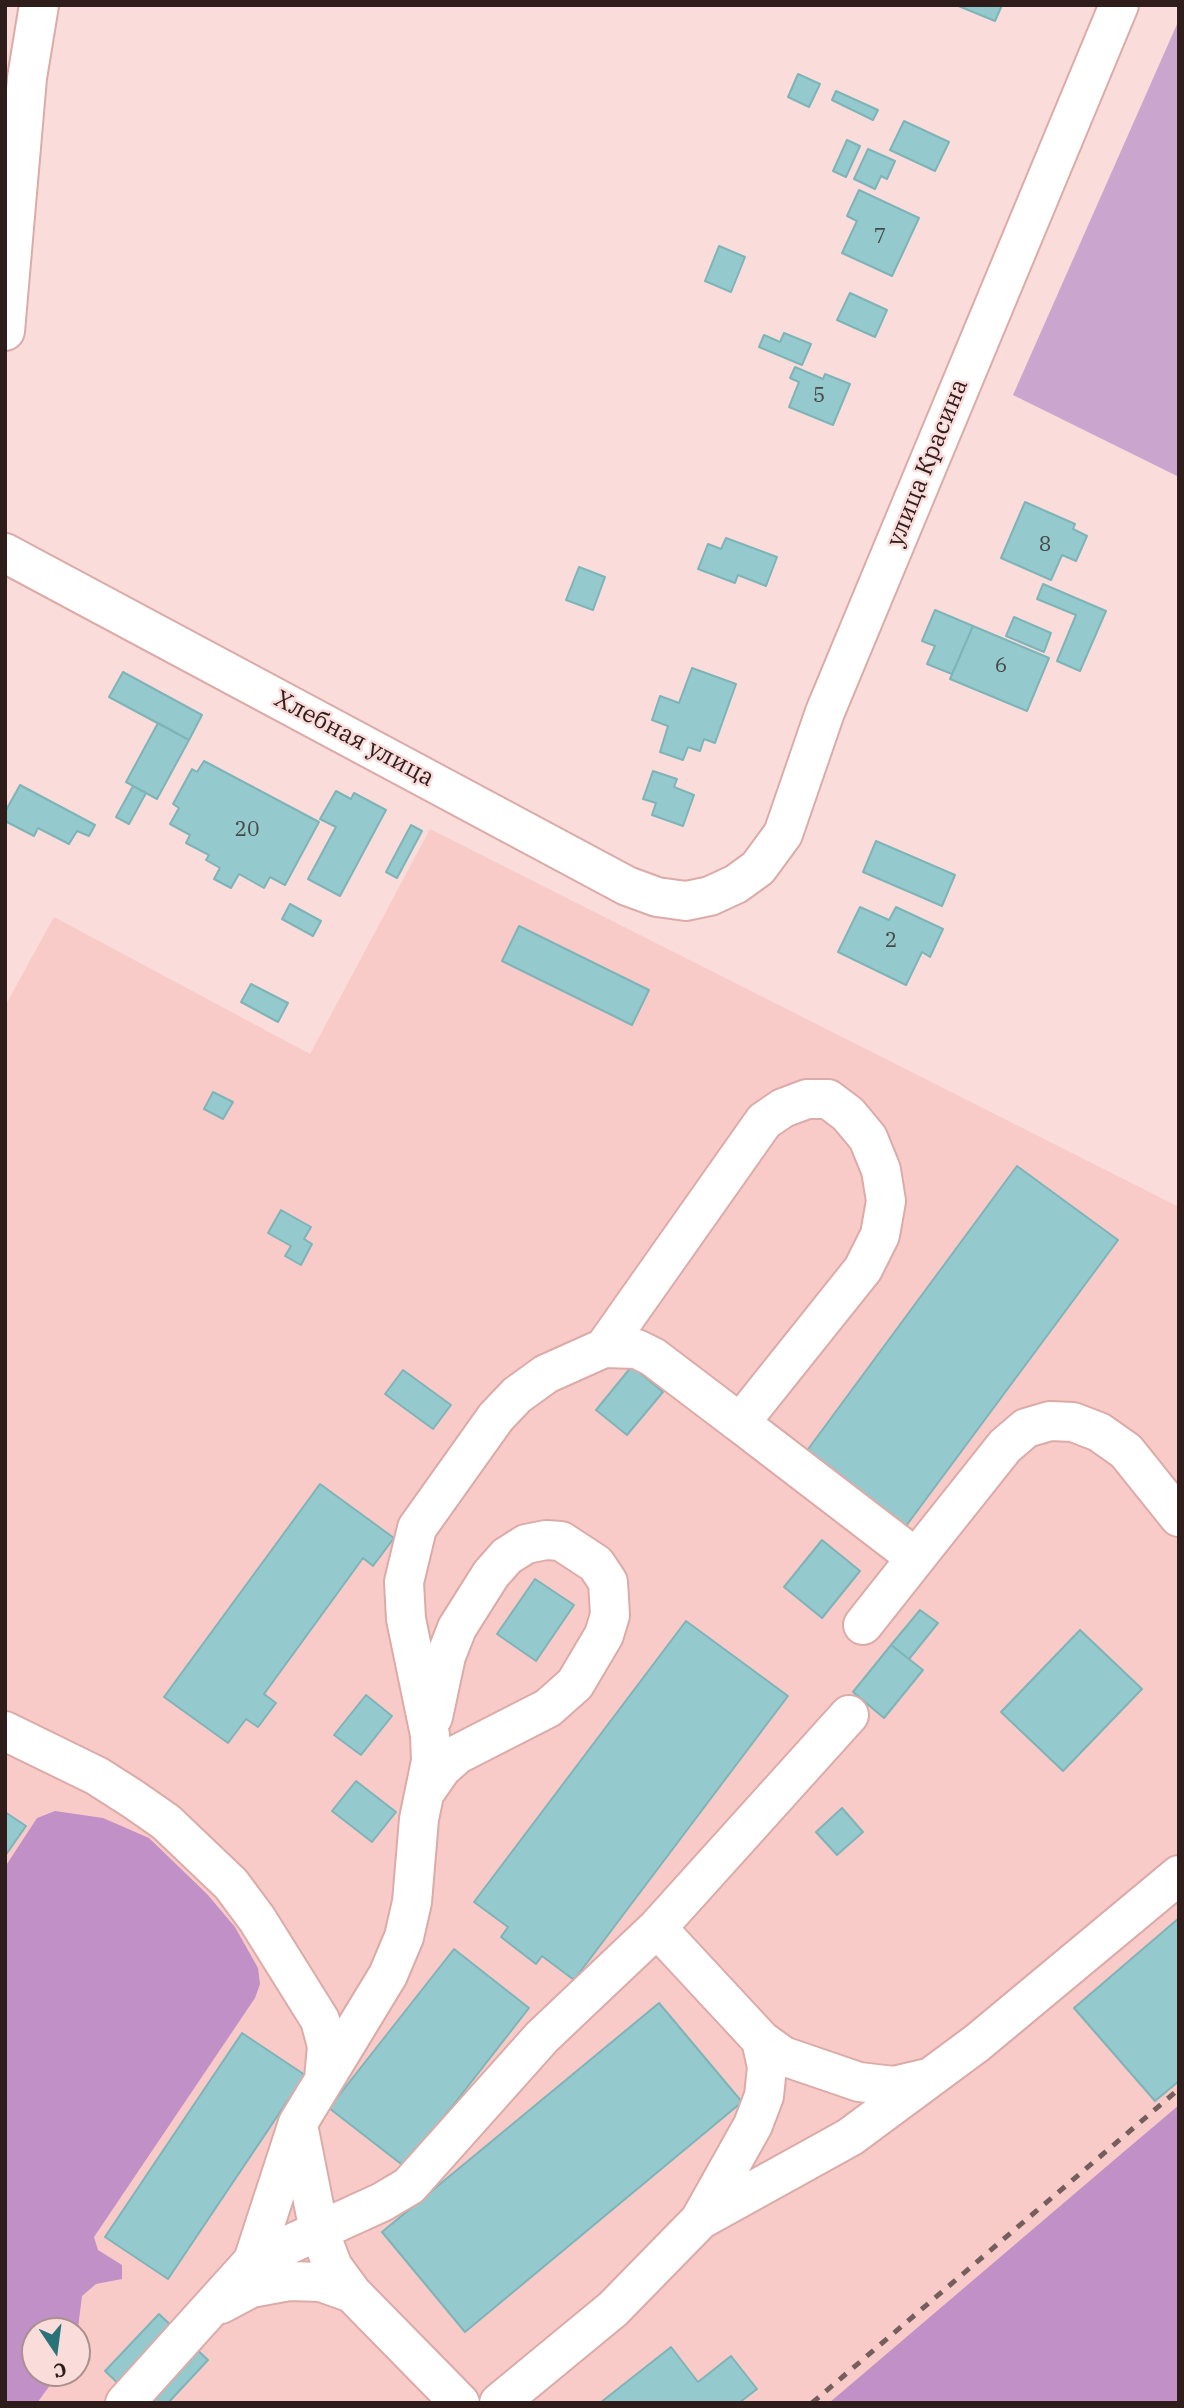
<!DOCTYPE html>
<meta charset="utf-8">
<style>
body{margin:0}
#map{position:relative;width:1184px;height:2408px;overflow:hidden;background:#fadcda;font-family:"IBM Plex Serif",serif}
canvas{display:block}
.frame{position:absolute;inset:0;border:7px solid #2f1d1c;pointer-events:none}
.north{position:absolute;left:21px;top:2317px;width:70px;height:70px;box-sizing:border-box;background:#fadcda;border:2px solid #a9908e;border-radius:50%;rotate:167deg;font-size:19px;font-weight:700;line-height:28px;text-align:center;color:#2f1d1c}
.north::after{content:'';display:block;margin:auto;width:24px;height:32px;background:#287378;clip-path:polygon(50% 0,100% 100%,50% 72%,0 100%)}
</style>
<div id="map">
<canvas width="1184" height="2408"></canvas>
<div class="frame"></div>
<div class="north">С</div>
</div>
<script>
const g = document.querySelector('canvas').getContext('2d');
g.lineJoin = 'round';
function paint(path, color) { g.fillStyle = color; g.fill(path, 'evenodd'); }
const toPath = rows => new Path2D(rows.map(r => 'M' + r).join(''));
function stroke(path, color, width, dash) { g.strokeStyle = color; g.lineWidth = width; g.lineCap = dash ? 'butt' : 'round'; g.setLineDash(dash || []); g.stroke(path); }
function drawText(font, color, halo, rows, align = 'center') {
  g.font = font + ' "IBM Plex Serif",serif'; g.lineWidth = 5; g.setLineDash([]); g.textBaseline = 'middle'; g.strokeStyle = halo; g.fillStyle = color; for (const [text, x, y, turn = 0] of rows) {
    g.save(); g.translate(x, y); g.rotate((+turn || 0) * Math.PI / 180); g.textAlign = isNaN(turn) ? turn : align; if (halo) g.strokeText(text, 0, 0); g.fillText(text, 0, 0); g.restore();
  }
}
const built = toPath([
 [430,829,1179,1207,1179,2154,887,2403,5,2403,5,1006,54,917,310,1054],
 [35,2331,77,2331,77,2373,35,2373]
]);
const green = toPath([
 [1178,22,1179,23,1179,477,1013,395]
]);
const forest = toPath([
 [55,1811,103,1818,149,1838,207,1894,235,1927,258,1968,260,1984,255,1998,94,2237,98,2250,122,2265,122,2279,96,2284,82,2296,77,2336,77,2331,35,2331,35,2373,59,2373,37,2403,5,2403,5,1867,37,1818],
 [1179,2105,1179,2403,829,2403,1120,2155]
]);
const building = toPath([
 [956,5,1002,5,995,21,956,5],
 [798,74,820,84,809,107,788,97,798,74],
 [836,91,878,110,873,120,832,100,836,91],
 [904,121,949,142,935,171,890,150,904,121],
 [847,140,860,146,846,177,833,171,847,140],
 [868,149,895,161,887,179,881,176,875,189,854,179,868,149],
 [859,190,919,218,892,276,842,253,857,221,847,216,859,190],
 [719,246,745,257,731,292,705,281,719,246],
 [850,293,887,310,875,337,837,320,850,293],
 [784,333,811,344,802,365,759,347,764,335,780,342,784,333],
 [795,367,823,379,825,374,850,384,833,425,789,407,799,382,790,378,795,367],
 [1025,502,1075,524,1073,529,1087,536,1076,561,1062,555,1051,580,1001,558,1025,502],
 [726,538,777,557,766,586,738,575,735,583,698,569,708,544,721,549,726,538],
 [579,567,605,577,593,610,566,600,579,567],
 [1043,584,1106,611,1080,671,1057,661,1076,615,1037,599,1043,584],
 [935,610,973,626,952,674,927,664,935,646,922,641,935,610],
 [1014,617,1051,633,1044,652,1006,636,1014,617],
 [973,626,1049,658,1027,711,950,679,973,626],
 [692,668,736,684,715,743,704,739,700,751,688,747,683,760,660,752,668,726,652,720,660,696,679,703,692,668],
 [123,672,202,715,189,740,109,697,123,672],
 [158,723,189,740,157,799,126,782,158,723],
 [204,761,319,822,285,885,270,877,264,888,239,874,231,888,214,879,220,868,206,860,209,855,186,843,190,835,170,824,179,808,173,804,192,769,197,772,204,761],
 [653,771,677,779,674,787,694,795,683,826,652,815,656,803,643,799,653,771],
 [20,785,95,825,89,836,77,831,69,844,38,828,34,836,5,821,5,812,20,785],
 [133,786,146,793,129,824,116,817,133,786],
 [336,791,351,799,354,793,386,810,340,896,308,879,336,827,320,819,336,791],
 [411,825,422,831,397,878,386,872,411,825],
 [876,841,955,875,942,906,863,872,876,841],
 [290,904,321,921,313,936,282,919,290,904],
 [860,907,889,920,896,907,943,929,930,957,922,952,906,985,838,952,860,907],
 [519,926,649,990,632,1025,502,961,519,926],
 [251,984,288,1003,278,1022,241,1002,251,984],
 [213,1092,233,1102,223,1119,204,1109,213,1092],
 [1017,1166,1118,1240,906,1526,806,1452,1017,1166],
 [281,1210,311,1227,304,1239,312,1244,301,1265,285,1256,291,1246,268,1233,281,1210],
 [632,1366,663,1392,627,1435,596,1410,632,1366],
 [403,1370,451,1405,433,1429,385,1394,403,1370],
 [320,1484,394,1538,373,1566,363,1558,264,1694,276,1703,258,1727,246,1719,228,1743,164,1697,320,1484],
 [822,1540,860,1571,822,1618,784,1587,822,1540],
 [535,1579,574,1605,536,1661,497,1634,535,1579],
 [920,1610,938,1623,909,1659,891,1645,920,1610],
 [686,1621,788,1696,574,1980,542,1956,536,1964,501,1937,508,1927,474,1902,686,1621],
 [1080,1630,1142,1689,1063,1771,1001,1712,1080,1630],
 [891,1645,923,1670,884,1718,853,1692,891,1645],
 [366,1695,392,1716,361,1755,334,1735,366,1695],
 [356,1781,396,1812,372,1842,332,1811,356,1781],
 [842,1808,863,1832,837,1855,816,1832,842,1808],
 [5,1812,26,1826,5,1856,5,1812],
 [1179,1918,1179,2081,1155,2101,1074,2008,1179,1918],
 [454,1949,529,2008,405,2167,329,2108,454,1949],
 [659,2003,742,2102,465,2332,382,2232,659,2003],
 [242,2033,305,2075,168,2279,105,2237,242,2033],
 [159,2314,208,2360,168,2403,139,2403,105,2371,159,2314],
 [671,2347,698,2382,731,2356,757,2389,739,2403,600,2403,671,2347]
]);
const minor = toPath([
 [5,331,27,78,39,5],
 [5,553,627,886,657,897,686,901,710,896,736,884,758,868,783,834,825,712,1119,5],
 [604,1348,637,1349,653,1357,740,1423],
 [863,1625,916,1558],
 [5,1731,97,1776,133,1799,166,1822,231,1884,257,1919,320,2020,327,2046,324,2079],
 [426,1791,442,1768,458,1754,548,1708,575,1684,604,1635,610,1615,608,1582,596,1564,561,1541,546,1540,526,1544,507,1556,491,1574,457,1628,446,1656,433,1717],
 [657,1928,761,2040,783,2056,859,2082,894,2086,928,2078],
 [298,2125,319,2231,333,2267,352,2293,460,2403],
 [701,2218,753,2125,764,2096,767,2067,761,2040],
 [253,2261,382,2202,409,2186,542,2037,657,1928,849,1715],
 [221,2304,251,2288,289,2281,321,2282,352,2293],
 [125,2403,253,2261,298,2123,388,1975,404,1937,412,1902,419,1819,431,1761,430,1735,406,1619,404,1582,417,1528,496,1417,517,1395,546,1374,604,1348,764,1121,783,1108,807,1099,828,1099,848,1114,868,1138,881,1170,886,1201,880,1235,863,1269,740,1423,916,1558,1005,1446,1026,1428,1050,1421,1073,1422,1099,1432,1126,1451,1179,1517],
 [499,2403,613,2309,700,2220,850,2137,977,2043,1179,1875]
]);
const rail = toPath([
 [812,2403,1179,2089]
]);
const numberNames = [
 ["7",880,237],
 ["5",819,396],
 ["8",1045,545],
 ["6",1001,666],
 ["20",247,830],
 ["2",891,941]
];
const streetNames = [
 ["улица Красина",928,463,-68],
 ["Хлебная улица",354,739,28]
];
paint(built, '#f9cbc8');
paint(green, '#caa6cf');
paint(forest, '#c090c7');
paint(building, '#94cace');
stroke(building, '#7eb4b8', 2);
stroke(minor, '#dbaba8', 42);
stroke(minor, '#fff', 38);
stroke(rail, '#755f5e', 5, [9, 9]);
drawText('21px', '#484848', null, numberNames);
drawText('24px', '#2f1d1c', '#fadcda', streetNames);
</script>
